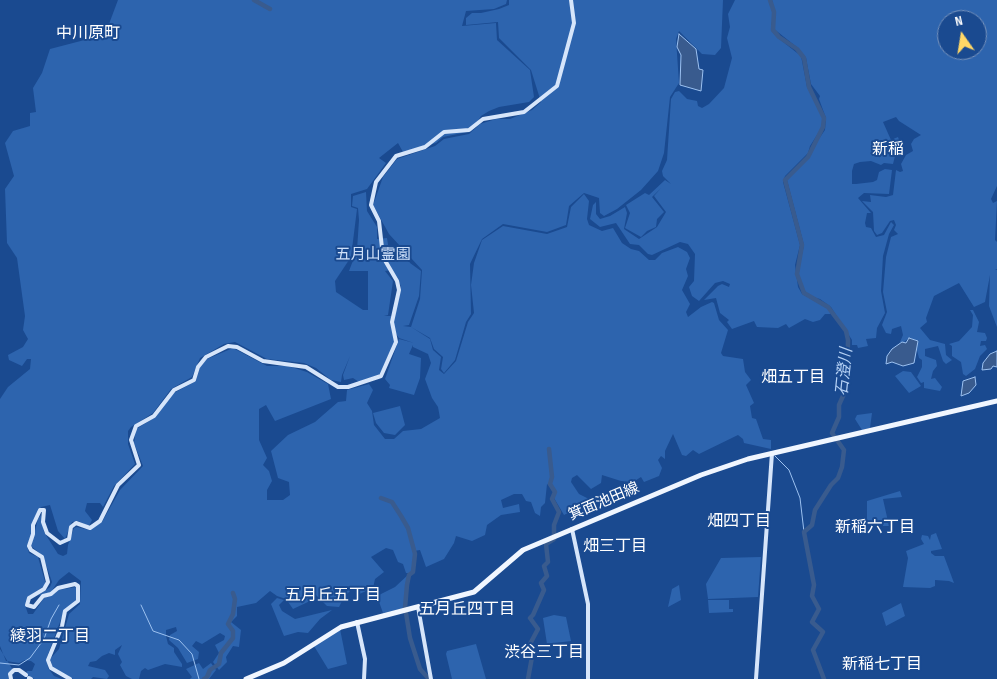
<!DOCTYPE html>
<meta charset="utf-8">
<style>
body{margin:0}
#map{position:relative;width:997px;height:679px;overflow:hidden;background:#1a4a90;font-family:"Sofia Sans Condensed",sans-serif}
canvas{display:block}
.north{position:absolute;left:937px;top:10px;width:50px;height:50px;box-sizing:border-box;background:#1a4a90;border:1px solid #7692bc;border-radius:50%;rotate:347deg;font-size:14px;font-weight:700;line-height:20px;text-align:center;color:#fff}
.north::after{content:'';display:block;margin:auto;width:18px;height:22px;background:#ffd766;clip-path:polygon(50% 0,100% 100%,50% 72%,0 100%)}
</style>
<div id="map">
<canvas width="997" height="679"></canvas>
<div class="north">N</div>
</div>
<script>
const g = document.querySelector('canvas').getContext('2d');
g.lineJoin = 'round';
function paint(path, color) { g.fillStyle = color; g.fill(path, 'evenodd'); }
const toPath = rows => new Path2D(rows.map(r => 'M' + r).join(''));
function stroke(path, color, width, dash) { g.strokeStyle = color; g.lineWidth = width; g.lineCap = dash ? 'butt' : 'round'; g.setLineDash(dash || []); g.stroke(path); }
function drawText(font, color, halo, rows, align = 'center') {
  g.font = font + ' "Sofia Sans Condensed","Noto Sans JP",sans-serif'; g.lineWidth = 4; g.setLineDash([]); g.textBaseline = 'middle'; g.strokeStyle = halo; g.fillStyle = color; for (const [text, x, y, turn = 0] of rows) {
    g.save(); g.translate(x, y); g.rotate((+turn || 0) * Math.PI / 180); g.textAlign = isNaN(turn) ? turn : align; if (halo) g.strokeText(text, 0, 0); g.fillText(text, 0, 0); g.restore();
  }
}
const green = toPath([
 [118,0,507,0,506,4,494,9,466,11,462,26,496,23,497,40,530,70,534,97,529,102,499,107,489,111,481,116,472,131,443,137,436,143,403,152,398,143,379,158,386,163,367,189,351,194,351,207,357,209,351,257,335,281,336,292,363,310,368,310,368,271,349,271,357,250,359,220,358,208,352,206,353,196,366,192,367,211,377,227,377,239,387,238,389,251,408,259,410,263,421,271,419,296,409,325,403,326,411,327,430,339,433,350,441,357,439,370,444,374,456,361,468,322,474,313,471,285,474,263,482,240,503,226,547,234,567,227,571,207,584,194,589,201,587,219,589,225,602,231,613,228,622,243,631,249,639,251,649,260,655,260,662,253,678,247,687,252,690,258,686,269,688,276,682,290,690,304,686,312,688,317,701,307,712,302,714,303,719,320,728,330,721,353,723,356,743,359,745,372,751,380,746,385,754,403,750,406,752,418,756,419,763,439,771,440,771,449,744,443,743,439,738,435,699,454,693,450,686,456,682,455,673,434,665,451,665,459,661,456,658,460,662,468,659,476,644,482,641,477,633,482,621,481,602,475,601,483,591,489,577,475,572,478,571,482,579,494,593,501,589,510,581,506,564,515,554,498,554,490,547,484,545,503,541,507,540,516,535,513,531,502,526,501,522,494,514,494,501,500,503,508,519,504,520,512,501,515,487,525,485,535,472,541,456,536,454,543,444,559,426,567,420,550,414,551,413,573,409,575,406,585,405,608,383,613,377,596,395,587,410,573,406,573,403,564,398,562,393,550,386,548,371,557,384,572,375,579,373,588,357,595,353,588,344,597,339,607,327,606,316,595,310,601,293,609,286,599,277,596,270,591,256,603,237,607,237,616,231,622,241,630,239,647,233,646,226,657,227,662,219,670,213,662,219,653,215,645,224,640,225,636,220,633,202,644,196,641,192,646,199,652,198,659,187,663,178,648,169,640,170,635,177,631,176,627,166,630,166,636,168,644,174,648,174,652,182,664,182,667,165,664,148,670,145,668,141,671,139,679,132,679,126,676,120,665,122,662,118,654,122,645,115,650,115,655,109,653,102,656,96,661,90,662,88,666,105,670,109,676,107,679,93,677,91,679,73,679,53,668,50,659,59,649,69,614,80,604,81,581,69,572,59,580,51,592,41,596,39,595,50,587,52,582,43,556,31,546,38,519,41,515,44,532,58,554,63,556,67,554,68,545,74,528,77,527,89,530,102,522,120,490,143,466,134,443,136,429,156,417,172,394,196,381,200,367,207,359,233,348,267,366,288,366,307,372,328,384,331,399,275,421,266,405,259,409,259,440,267,458,263,465,269,471,272,481,267,490,267,500,283,500,290,495,289,482,278,478,271,451,288,435,315,422,338,402,346,401,347,390,369,384,373,390,367,403,372,411,374,425,385,439,394,439,403,431,421,429,440,418,438,407,432,398,425,379,431,363,428,354,413,347,413,345,409,354,421,358,420,378,414,395,389,388,390,385,385,379,399,339,414,343,399,338,396,334,393,321,401,286,391,270,385,271,393,281,388,315,384,316,391,316,394,343,379,376,359,382,353,378,344,380,343,375,350,356,342,375,341,382,331,380,316,368,304,363,267,359,235,342,224,344,200,358,192,377,171,389,153,413,131,427,128,431,128,444,135,464,114,486,103,507,100,503,87,503,85,511,92,520,89,526,78,521,72,522,65,539,58,531,50,505,41,507,31,526,32,534,27,546,29,553,38,557,46,585,29,596,25,605,28,614,33,614,44,598,54,594,58,590,76,587,77,599,64,611,47,657,48,668,54,676,62,679,34,679,26,674,27,671,32,671,35,664,31,661,25,660,19,663,6,661,0,646,0,399,8,387,30,369,31,359,27,359,22,366,9,360,8,355,23,347,28,339,23,330,25,316,17,258,7,243,5,189,14,176,5,143,13,131,30,126,30,113,36,112,33,88,42,73,50,49,96,37,109,24],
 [509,0,723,0,721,48,715,55,702,54,679,31,676,39,679,83,670,97,664,153,658,171,641,190,617,209,604,216,600,213,599,198,584,193,569,206,566,225,547,232,503,224,482,239,470,264,471,314,466,322,455,360,444,373,441,369,443,357,434,349,430,338,411,327,420,299,422,270,389,234,373,205,383,177,397,159,435,146,444,139,469,134,480,124,496,119,510,119,532,110,541,102,531,70,499,38,498,22,466,25,466,18,472,13,481,13,499,9,509,5],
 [735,0,769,0,773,13,771,30,778,38,801,56,807,87,822,114,822,127,810,146,808,153,785,176,783,182,800,245,795,265,798,287,802,294,827,307,831,314,825,314,820,320,813,322,805,319,789,328,786,324,778,328,757,327,754,321,732,329,727,322,729,320,720,313,716,298,704,300,718,286,722,284,729,287,730,284,723,281,715,283,699,301,692,296,689,287,694,281,695,254,688,244,680,242,652,255,648,254,639,245,630,244,616,223,600,227,590,219,593,205,596,202,596,214,600,219,610,216,625,207,627,213,624,229,639,239,657,227,666,212,654,196,661,188,652,197,664,212,657,219,656,227,647,231,641,237,625,228,630,213,626,205,645,193,649,195,665,180,671,184,663,176,662,171,667,160,671,99,675,92,679,91,687,99,697,101,698,106,702,108,709,104,724,88,732,58,727,38,730,27,728,14],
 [772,0,997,0,997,186,991,199,993,203,997,201,995,240,997,242,997,269,995,270,997,270,997,327,989,306,990,275,985,302,974,307,959,283,934,296,926,318,927,322,920,328,930,340,945,344,946,355,952,360,946,364,943,361,938,346,925,349,925,356,936,360,937,366,933,371,931,379,935,378,938,382,942,387,940,391,924,388,924,382,921,383,917,377,922,367,922,360,919,358,916,346,919,341,909,338,904,342,900,342,903,335,901,326,892,329,891,334,886,333,882,325,887,312,883,292,886,257,891,237,898,234,894,230,896,225,894,220,890,221,882,233,877,235,874,231,873,212,862,201,871,202,870,195,886,197,893,195,896,170,900,172,903,171,901,164,906,155,913,151,911,144,914,139,921,135,899,121,896,117,883,122,891,140,898,137,899,140,893,164,884,163,881,165,871,161,860,162,854,164,852,171,852,184,856,184,873,182,877,180,879,172,885,169,892,170,889,194,864,193,858,198,871,213,867,213,865,223,866,227,871,228,876,237,884,235,891,222,894,225,889,234,883,256,881,291,885,313,877,328,876,338,866,339,868,346,858,348,857,345,852,345,852,340,831,307,820,299,809,296,801,286,798,273,804,245,787,180,811,155,814,146,825,130,826,118,819,99,820,96,811,84,806,58,798,48,774,29,775,12],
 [947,20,977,20,977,50,947,50],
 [970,310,973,310,979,322,977,332,985,333,987,338,986,341,981,341,980,346,985,345,987,349,980,356,975,369,966,376,963,374,961,362,952,356,952,346,949,344,959,341,972,327,973,315],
 [903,371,911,372,921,386,909,393,895,376],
 [400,406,405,425,395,435,384,433,376,423,373,413],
 [872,413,870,428,862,430,855,419,857,415],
 [900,491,902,497,883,499,889,526,883,526,882,520,867,523,867,501],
 [936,533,942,549,931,551,931,553,935,556,944,556,954,583,949,581,935,580,935,586,930,588,903,587,908,558,906,551,924,544,921,539,922,535,928,536,930,540,931,535],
 [761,557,758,597,708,599,706,584,721,558],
 [679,585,681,600,668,607,672,589],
 [277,598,284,600,279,605,282,611,295,619,332,610,320,619,308,633,298,632,284,636,271,604],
 [729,600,729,609,733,609,733,612,709,613,708,600],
 [901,603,905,616,886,626,882,613],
 [554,615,566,617,571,641,547,644,543,618],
 [340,629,347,664,328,669,314,646],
 [476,644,486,679,452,679,446,654,447,651],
 [0,649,13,670,8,676,9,679,0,679],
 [199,663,203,669,211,663,216,670,209,679,190,679,192,677,186,669]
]);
const water = toPath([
 [679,34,696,49,699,69,703,70,701,91,680,85,681,55,677,47,679,34],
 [909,338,918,341,914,363,903,366,892,362,886,364,887,356,892,349,902,342,906,343,909,338],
 [997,351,997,367,993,366,991,369,982,370,983,363,990,354,997,351],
 [975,377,976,385,969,393,961,396,963,381,975,377]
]);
const stream = toPath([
 [775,456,789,470,800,498,804,532],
 [141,605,153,631,179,640,192,654,199,679],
 [0,663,19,665,30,658,44,639,51,619,59,605]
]);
const river = toPath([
 [254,0,270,9],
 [770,0,774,12,773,30,779,37,797,49,804,58,809,87,824,118,823,127,808,157,785,180,802,245,797,274,804,293,828,307,846,331,848,340,847,387,839,405,839,417,832,433,844,450,842,467,838,478,831,485,815,510,812,525,804,532,814,585,812,596,819,609,812,622,823,632,813,650,824,679],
 [381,498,392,502,401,516,408,528,415,554,413,572,409,575,407,585,405,608],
 [406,613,410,638,420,669,429,679],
 [204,679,207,677,210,670,219,664,221,653,233,638,233,631,228,624,233,614,235,599,233,593],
 [528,679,532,657,530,644,538,629,530,618,533,615,544,590,541,583,547,576,544,566,548,562,546,544,554,539,554,525,559,512,552,499,555,492,550,484,552,477,549,449]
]);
const secondary = toPath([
 [572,529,588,604,588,679],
 [418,607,431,679],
 [357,622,365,659,364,679],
 [29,678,31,679],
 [11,679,10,674,14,670,19,670,26,675],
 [70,679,51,668,48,660,62,626,65,611,78,601,78,586,75,584,58,588,51,594,43,596,34,607,27,605,29,598,44,589,48,582,42,557,31,550,29,546,33,534,33,525,40,510,44,510,43,522,47,533,60,543,69,539,71,527,76,523,90,528,100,521,118,485,139,465,131,440,136,426,154,416,174,390,194,380,198,367,206,357,228,346,237,347,263,361,306,367,338,387,348,387,381,376,396,342,392,322,399,290,397,281,383,257,379,221,371,205,376,182,396,156,425,147,444,132,469,130,483,119,524,112,557,86,574,23,571,0],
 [756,679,772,453]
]);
const primary = toPath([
 [246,679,284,663,341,627,474,592,523,550,701,475,748,459,997,401]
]);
const parkNames = [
 ["五月山霊園",373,255]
];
const streetNames = [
 ["箕面池田線",604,502,-23]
];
const neighbourhoodNames = [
 ["中川原町",88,34],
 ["新稲",888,150],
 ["畑五丁目",793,378],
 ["畑四丁目",739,522],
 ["新稲六丁目",875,528],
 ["畑三丁目",615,547],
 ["五月丘五丁目",333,596],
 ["五月丘四丁目",467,610],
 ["綾羽二丁目",50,637],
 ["渋谷三丁目",544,653],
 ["新稲七丁目",882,665]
];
const waterNames = [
 ["石澄川",845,372,-84]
];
paint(green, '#2d64ae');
paint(water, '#395b8e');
stroke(water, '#9cc1f0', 1);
stroke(stream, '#9cc1f0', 1);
stroke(river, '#395b8e', 4.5);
stroke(secondary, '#d6e5fa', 4);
stroke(primary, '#f0f6ff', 5);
drawText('15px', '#cfe1fa', '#1a4a90', parkNames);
drawText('15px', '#fff', '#1a4a90', streetNames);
drawText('16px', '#fff', '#1a4a90', neighbourhoodNames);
drawText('italic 16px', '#b5d1f5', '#1a4a90', waterNames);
</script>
